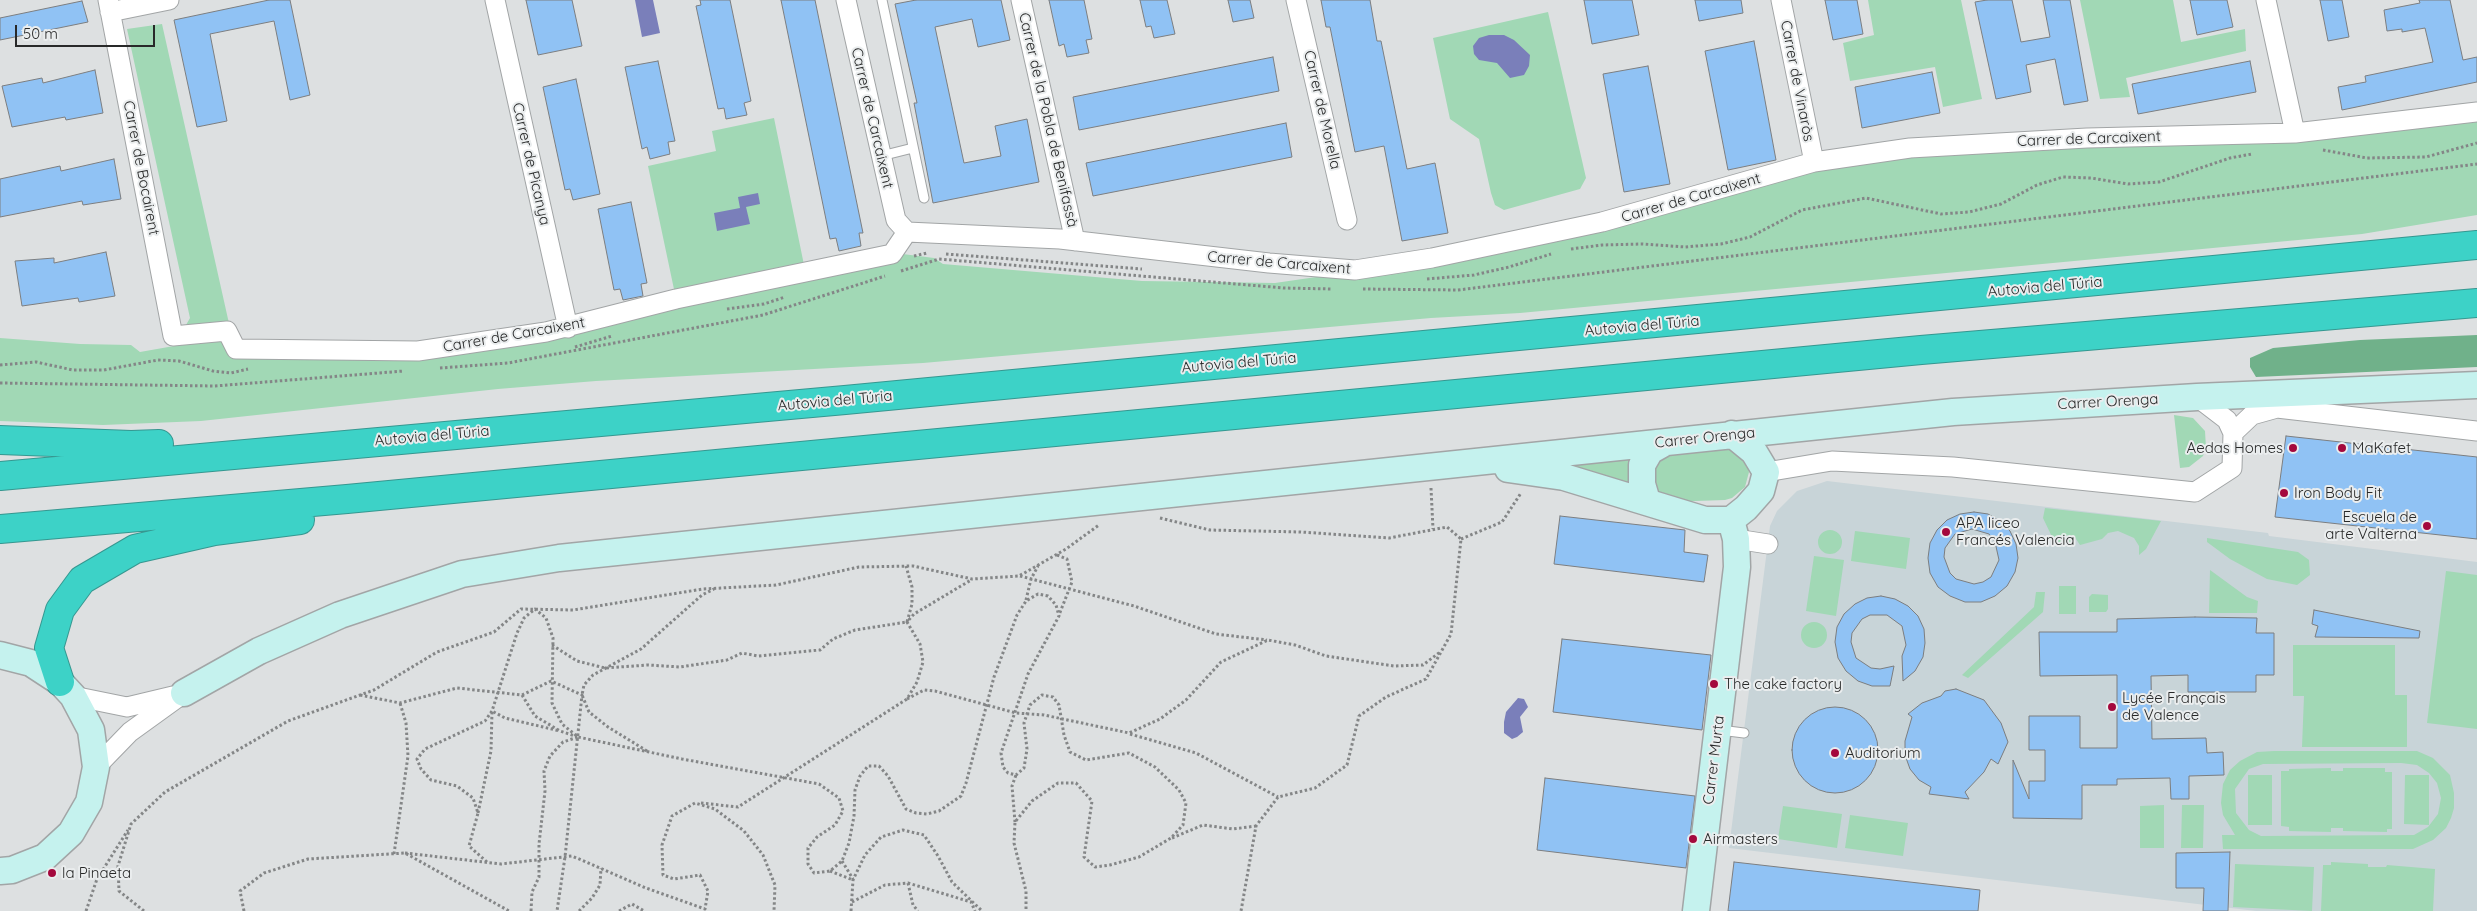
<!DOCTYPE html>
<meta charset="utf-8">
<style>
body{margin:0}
#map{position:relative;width:2477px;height:911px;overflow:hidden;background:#dde0e1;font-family:Quicksand,sans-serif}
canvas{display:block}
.scale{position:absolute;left:15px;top:25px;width:140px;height:22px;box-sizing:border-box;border:2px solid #282929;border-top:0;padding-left:6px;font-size:15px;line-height:18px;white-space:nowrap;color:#282929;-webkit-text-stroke:4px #eaedee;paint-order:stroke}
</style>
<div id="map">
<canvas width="2477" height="911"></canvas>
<div class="scale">50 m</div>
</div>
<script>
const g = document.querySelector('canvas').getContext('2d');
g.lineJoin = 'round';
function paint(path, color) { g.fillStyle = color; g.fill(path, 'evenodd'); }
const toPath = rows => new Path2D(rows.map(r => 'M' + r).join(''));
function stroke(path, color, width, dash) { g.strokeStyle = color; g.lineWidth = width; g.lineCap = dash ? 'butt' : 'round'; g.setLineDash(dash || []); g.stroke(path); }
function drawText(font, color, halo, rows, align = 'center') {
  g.font = font + ' Quicksand,sans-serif'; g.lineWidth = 4; g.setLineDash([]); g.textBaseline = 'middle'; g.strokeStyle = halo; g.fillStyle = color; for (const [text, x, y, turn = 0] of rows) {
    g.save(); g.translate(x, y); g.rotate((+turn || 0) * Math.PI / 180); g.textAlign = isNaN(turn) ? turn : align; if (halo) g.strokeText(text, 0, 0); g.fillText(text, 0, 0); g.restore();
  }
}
const built = toPath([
 [1827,481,2268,533,2269,536,2477,562,2477,911,2256,911,1729,848,1770,526,1777,511,1797,491]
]);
const green = toPath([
 [1868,0,1961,0,1982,99,1943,107,1935,67,1850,81,1843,43,1874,35],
 [2080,0,2173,0,2181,42,2245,29,2246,51,2126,78,2130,97,2100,99],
 [1548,12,1586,178,1580,189,1504,210,1495,205,1491,193,1479,139,1450,119,1433,38],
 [162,24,228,319,238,353,547,335,879,251,934,258,943,264,1142,281,1275,283,1392,266,1804,162,2276,131,2477,113,2477,215,2362,234,1520,313,1431,318,923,363,596,381,498,389,201,421,103,425,0,421,0,338,80,344,131,345,140,352,174,346,190,318,127,29],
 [774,118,804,265,675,294,648,166,716,151,712,131],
 [2174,415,2193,418,2205,431,2206,448,2203,456,2189,467,2180,468],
 [1723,445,1736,450,1747,465,1749,472,1745,487,1732,498,1725,500,1665,502,1648,478,1661,452],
 [1635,455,1633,487,1529,465],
 [2045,508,2161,521,2146,549,2139,555,2139,546,2134,538,2118,531,2108,533,2102,539,2080,545,2074,536,2071,543,2063,544,2054,541,2043,518],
 '1818 542a12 12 0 1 1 24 0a12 12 0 1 1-24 0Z',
 [1855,531,1910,538,1906,569,1851,561],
 [2207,538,2298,552,2309,560,2310,575,2297,585,2267,579,2230,559,2207,542],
 [1814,556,1844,560,1836,616,1806,611],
 [2210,570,2247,597,2258,601,2257,613,2209,613],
 [2446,571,2477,575,2477,729,2427,723],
 [2059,586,2076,586,2076,614,2059,614],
 [2036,592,2045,592,2043,612,1968,678,1962,675,2034,607],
 [2092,594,2108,595,2108,609,2106,612,2089,612,2089,597],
 '1801 635a13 13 0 1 1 26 0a13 13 0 1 1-26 0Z',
 [2293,645,2395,645,2395,695,2407,695,2407,747,2302,747,2304,696,2293,696],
 [2274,751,2417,751,2433,758,2450,775,2454,793,2454,808,2451,818,2446,828,2433,840,2413,849,2223,849,2222,835,2235,835,2223,815,2221,803,2223,784,2230,770,2240,761,2257,752],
 [2401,763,2417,765,2429,773,2437,783,2441,798,2438,814,2428,827,2414,835,2261,836,2249,830,2236,813,2235,789,2249,769,2263,764],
 [2331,768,2331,771,2343,771,2343,768,2385,768,2385,772,2392,772,2392,829,2387,829,2387,832,2343,831,2343,828,2331,828,2331,832,2289,831,2289,827,2281,826,2281,771,2289,771,2289,769],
 [2248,775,2272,775,2272,825,2248,825],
 [2405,775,2429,775,2429,825,2404,824],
 [2164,805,2164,848,2140,848,2140,806],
 [2182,805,2204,805,2203,848,2181,848],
 [1783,806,1842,814,1837,848,1778,839],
 [1850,815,1908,823,1903,856,1845,848],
 [2331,862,2368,864,2368,867,2386,867,2387,865,2435,869,2433,911,2321,911,2323,865,2331,865],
 [2235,864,2314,867,2312,911,2233,907]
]);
const forest = toPath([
 [2477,335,2477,367,2256,377,2250,367,2250,358,2273,348,2360,340]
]);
const water = toPath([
 [635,0,653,0,660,33,642,37],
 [1489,35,1504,35,1514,40,1530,55,1529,66,1524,75,1510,78,1497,63,1479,60,1474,54,1473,46,1479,38],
 [758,193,760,204,746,207,750,224,717,231,714,213,740,208,738,197],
 [1518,698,1524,699,1528,707,1520,717,1523,732,1517,737,1512,739,1504,733,1504,722,1506,712]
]);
const building = toPath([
 [269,0,290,0,310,95,290,100,274,21,210,34,227,121,197,127,174,20,269,0],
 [526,0,572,0,582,46,538,55,526,0],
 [700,0,730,0,751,101,744,103,747,115,726,119,724,108,718,109,696,6,701,5,700,0],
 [781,0,815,0,863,233,859,233,861,246,839,251,836,238,830,239,781,0],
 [916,0,1001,0,1010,40,978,47,972,19,935,27,964,163,1001,156,995,126,1027,119,1039,182,933,203,914,103,917,103,895,4,916,0],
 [1049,0,1084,0,1092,39,1086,40,1089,53,1067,57,1064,44,1059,46,1049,0],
 [1140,0,1167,0,1175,34,1154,38,1151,26,1146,27,1140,0],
 [1228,0,1250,0,1254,18,1233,22,1228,0],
 [1321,0,1370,0,1377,41,1381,41,1407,169,1435,163,1448,233,1402,241,1384,146,1355,152,1330,27,1326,27,1321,0],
 [1584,0,1632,0,1639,35,1592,44,1584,0],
 [1695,0,1741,0,1743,13,1699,21,1695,0],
 [1825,0,1857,0,1863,34,1833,40,1825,0],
 [1987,0,2012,0,2021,42,2050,37,2043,0,2070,0,2088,101,2064,105,2055,59,2026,65,2031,92,1996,99,1975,2,1987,0],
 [2190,0,2227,0,2233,27,2197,35,2190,0],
 [2320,0,2342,0,2349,37,2328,41,2320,0],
 [2419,0,2450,0,2463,60,2477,57,2477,82,2342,110,2338,87,2366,82,2365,76,2433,62,2425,28,2402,32,2402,29,2387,31,2384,10,2420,3,2419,0],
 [82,1,88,22,0,40,0,18,82,1],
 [1754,41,1776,160,1728,170,1705,51,1754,41],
 [1273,57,1279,91,1079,130,1073,97,1273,57],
 [658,61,675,141,668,142,670,154,650,159,647,147,642,149,625,67,658,61],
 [2250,61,2256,92,2138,114,2132,84,2250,61],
 [1648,66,1670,184,1624,192,1603,74,1648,66],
 [95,70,103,113,66,120,65,117,12,127,2,86,42,78,43,83,95,70],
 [1932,72,1940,113,1862,128,1855,87,1932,72],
 [576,79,600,194,573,200,570,189,565,190,543,87,576,79],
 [1286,123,1292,157,1093,196,1086,163,1286,123],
 [114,159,121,199,83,205,82,201,0,217,0,179,60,166,61,171,114,159],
 [631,202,647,283,641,284,643,296,623,300,620,289,614,290,598,209,631,202],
 [106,252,115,296,79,302,78,298,22,306,15,261,54,258,54,263,106,252],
 [2286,436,2477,457,2477,539,2275,517,2286,436],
 [1974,512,1988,514,2000,521,2010,531,2016,544,2018,558,2015,572,2007,586,1995,596,1981,602,1965,602,1950,596,1938,587,1930,573,1928,558,1930,543,1937,530,1947,520,1960,514,1974,512],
 [1972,529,1989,534,1995,542,1999,560,1991,577,1983,582,1974,584,1956,579,1950,573,1944,557,1945,548,1955,534,1972,529],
 [1560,516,1685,530,1684,552,1708,555,1704,582,1554,564,1560,516],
 [1881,596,1895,599,1908,606,1918,616,1924,629,1925,643,1923,657,1915,671,1903,681,1902,656,1906,645,1902,626,1887,615,1870,615,1862,619,1852,633,1851,642,1856,658,1871,668,1880,669,1894,666,1890,686,1872,686,1858,681,1846,671,1838,658,1835,642,1837,627,1844,614,1855,604,1867,598,1881,596],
 [2314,610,2420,631,2419,638,2315,637,2318,626,2312,624,2314,610],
 [2195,617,2257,618,2256,633,2274,633,2274,675,2256,675,2256,692,2188,692,2188,675,2151,676,2152,739,2206,738,2207,753,2223,752,2224,775,2189,776,2189,799,2171,799,2170,778,2117,779,2117,785,2082,785,2082,819,2013,818,2013,760,2029,799,2029,781,2045,781,2045,750,2029,750,2029,716,2080,716,2080,748,2117,748,2117,675,2040,676,2039,632,2117,632,2117,619,2195,617],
 [1562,639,1711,655,1702,730,1553,712,1562,639],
 [1956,689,1984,700,2001,723,2008,742,1998,764,1991,759,1984,772,1965,792,1969,799,1929,794,1931,787,1919,780,1910,769,1905,755,1905,741,1912,717,1908,714,1922,703,1941,696,1945,691,1956,689],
 '1792 750a43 43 0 1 1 86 0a43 43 0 1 1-86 0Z',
 [1545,778,1695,796,1686,868,1537,850,1545,778],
 [2230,852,2228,911,2203,911,2204,888,2176,888,2176,853,2230,852],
 [1734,862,1980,890,1978,911,1728,911,1734,862]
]);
const path = toPath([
 [2323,150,2367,158,2426,157,2477,143],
 [1571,249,1602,245,1643,244,1685,247,1721,244,1750,237,1802,210,1866,198,1941,214,1969,212,2001,204,2037,185,2063,177,2091,178,2128,184,2159,182,2230,158,2252,154],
 [946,254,1142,269],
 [914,256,927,253],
 [901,271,939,259,1284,288,1332,289],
 [1427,279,1474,275,1509,267,1551,254],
 [1363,289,1458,290,2477,164],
 [727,309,764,304,785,297],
 [575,347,612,336],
 [0,365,36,362,73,370,104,370,158,360,179,361,213,371,231,373,248,369],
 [440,368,508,363,763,315,885,276],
 [0,383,215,386,404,371],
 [1431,488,1433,529],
 [1160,518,1210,530,1301,532,1389,538,1447,527,1461,539,1451,634,1426,679,1386,697,1359,716,1347,765,1315,788,1278,797,1256,826,1241,911],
 [1461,539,1502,522,1521,493],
 [1057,555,1067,559,1072,582,1059,615],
 [1020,576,1134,606,1216,634,1267,640],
 [1026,600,1031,579,1038,566],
 [552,645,577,661,605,668,648,665,680,667,727,660,742,653,758,656,820,650,833,639,855,630,907,622,912,604,912,587,906,566],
 [360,695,400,703,457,688,522,695,551,681,582,695,565,857,557,911],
 [522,695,535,716,560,731,575,736],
 [907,699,924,690,935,691,1016,713,1044,715,1129,733,1160,719,1186,700,1221,662,1268,640,1295,645,1326,656,1394,666,1423,665,1440,652],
 [1130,734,1196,753,1278,797],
 [647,751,608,727,589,712,582,695,584,685,593,675,641,649,702,595,714,589],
 [701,803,738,807,907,699,917,682,923,662,920,644,907,622,914,614,971,580],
 [478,813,491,751,492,711,505,718,560,731],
 [1015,822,1012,786,1016,775],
 [1172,838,1203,825,1233,829,1256,826],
 [405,853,501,864,572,856,646,888,705,909,708,891,700,875,674,879,663,875,662,845,672,816,695,803,715,809,744,831,763,855,775,885,774,911],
 [394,854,408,756,406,723,400,703],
 [842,861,853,879],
 [487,862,469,846,478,813,473,798,457,786,431,780,421,769,417,759,425,749,485,721,492,711,517,633,524,618,535,609,546,618,553,638,552,703,562,724,578,737,682,759,819,784,839,798,843,811,835,825,817,837,808,848,808,864,814,873,830,871,842,861,849,843,854,816,855,790,860,776,868,766,879,766,888,776,906,809,916,813,927,814,939,811,961,796,966,783,994,677,1017,615,1026,601,1038,594,1048,596,1056,605,1059,616,1028,674,1001,753,1003,767,1008,773,1016,775,1024,768,1027,749,1024,723,1030,705,1042,695,1053,697,1059,705,1064,735,1070,752,1086,760,1129,753,1155,767,1179,790,1186,803,1183,825,1171,838,1139,857,1110,865,1095,867,1084,857,1092,801,1076,783,1058,783,1032,801,1015,822,1014,843,1026,891,1026,911],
 [830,871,853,880],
 [908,883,913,905,918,911],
 [852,902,885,885,908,883,971,902,975,911],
 [86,911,97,879,128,830],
 [144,911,119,891,118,866,131,824,165,792,288,721,374,690,437,652,494,632,521,609,573,610,703,589,776,585,859,567,913,566,972,579,1019,576,1066,549,1099,525],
 [244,911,240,891,264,873,308,859,405,853,509,911],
 [531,911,532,892,539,877,539,844,545,791,544,771,550,756,563,742,578,737],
 [579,911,592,898,600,885,601,868],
 [619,911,632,904,644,911],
 [851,911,853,880,865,855,881,837,903,830,924,835,938,856,952,882,982,911]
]);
const lane = toPath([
 [882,0,924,198],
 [881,156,913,148],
 [1720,730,1744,733]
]);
const street = toPath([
 [108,0,173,336,227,331,236,349,418,351,546,332,676,299,892,254,907,232],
 [495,0,568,328],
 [846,0,896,220,907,232,1060,239,1269,263,1355,270,1432,258,1602,222,1814,162,1910,148,2087,138,2295,133,2477,112],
 [1021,0,1075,241],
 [1296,0,1347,220],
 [1781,0,1814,162],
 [2266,0,2295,133],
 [110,12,169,0],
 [2233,433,2252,415,2277,408,2477,431],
 [1766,472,1832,461,1953,467,2195,492,2232,468,2233,433,2227,420,2197,397],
 [1736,539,1768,544],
 [73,696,127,707,173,696],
 [96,767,130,732,184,693]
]);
const secondary = toPath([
 [1508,469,1564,477,1705,520,1731,520],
 [1647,501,1642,484,1642,465,1650,451,1666,442],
 [1731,520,1746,508,1761,491,1766,472,1754,452,1732,434],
 [0,655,31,663,60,682,73,696,91,730,96,767,89,802,71,833,45,857,12,870,0,871],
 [184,693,259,651,340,615,462,574,559,558,1953,412,2197,397,2477,385],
 [1696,911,1737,567,1736,539,1731,520]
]);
const highway = toPath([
 [0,440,131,445,159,444],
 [0,476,845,400,2477,245],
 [0,529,347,499,1921,350,2477,303],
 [60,682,49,648,60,610,82,580,135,549,214,531,300,520]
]);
const markers = [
 [2293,448,5,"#a4083d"],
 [2342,448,5,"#a4083d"],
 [2284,493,5,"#a4083d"],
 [2427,526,5,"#a4083d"],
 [1946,532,5,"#a4083d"],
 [1714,684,5,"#a4083d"],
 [2112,707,5,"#a4083d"],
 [1835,753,5,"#a4083d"],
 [1693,839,5,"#a4083d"],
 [52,873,5,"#a4083d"]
];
const streetNames = [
 ["Carrer de Vinaròs",1797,81,79],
 ["Carrer de Morella",1322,110,77],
 ["Carrer de Carcaixent",872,118,77],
 ["Carrer de la Pobla de Benifassà",1048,120,77],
 ["Carrer de Carcaixent",2089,139,-2],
 ["Carrer de Picanya",531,164,77],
 ["Carrer de Bocairent",141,168,79],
 ["Carrer de Carcaixent",1691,198,-16],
 ["Carrer de Carcaixent",1279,263,5],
 ["Autovia del Túria",2045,287,-5],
 ["Autovia del Túria",1642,326,-5],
 ["Carrer de Carcaixent",514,335,-10],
 ["Autovia del Túria",1239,363,-5],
 ["Autovia del Túria",835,401,-5],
 ["Carrer Orenga",2108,402,-3],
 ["Autovia del Túria",432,436,-5],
 ["Carrer Orenga",1705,438,-6],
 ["Carrer Murta",1714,760,-83]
];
const poiNames = [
 ["Aedas Homes",2283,448,"right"],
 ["MaKafet",2352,448],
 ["Iron Body Fit",2294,493],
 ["Escuela de",2417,517,"right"],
 ["arte Valterna",2417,534,"right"],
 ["APA liceo",1956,523],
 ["Francés Valencia",1956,540],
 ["The cake factory",1724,684],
 ["Lycée Français",2122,698],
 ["de Valence",2122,715],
 ["Auditorium",1845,753],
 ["Airmasters",1703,839],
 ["la Pinaeta",62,873]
];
paint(built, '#c8d4d8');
paint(green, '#a1d8b5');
paint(forest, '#70b18a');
paint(water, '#7a7fba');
paint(building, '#90c2f4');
stroke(building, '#7c7e80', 1);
stroke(lane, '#a2a5a6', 11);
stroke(street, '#a2a5a6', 21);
stroke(secondary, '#a2a5a6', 29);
stroke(highway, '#369790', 30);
stroke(path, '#848687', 3, [2.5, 2.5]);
stroke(lane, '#fff', 9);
stroke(street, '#fff', 19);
stroke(secondary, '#c5f2ee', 26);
stroke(highway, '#3dd2c7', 28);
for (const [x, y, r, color] of markers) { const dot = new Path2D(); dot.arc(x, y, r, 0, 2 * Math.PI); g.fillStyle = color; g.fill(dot); stroke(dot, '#eaedee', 2); }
drawText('15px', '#282929', '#eaedee', streetNames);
drawText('15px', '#282929', '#eaedee', poiNames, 'left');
</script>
